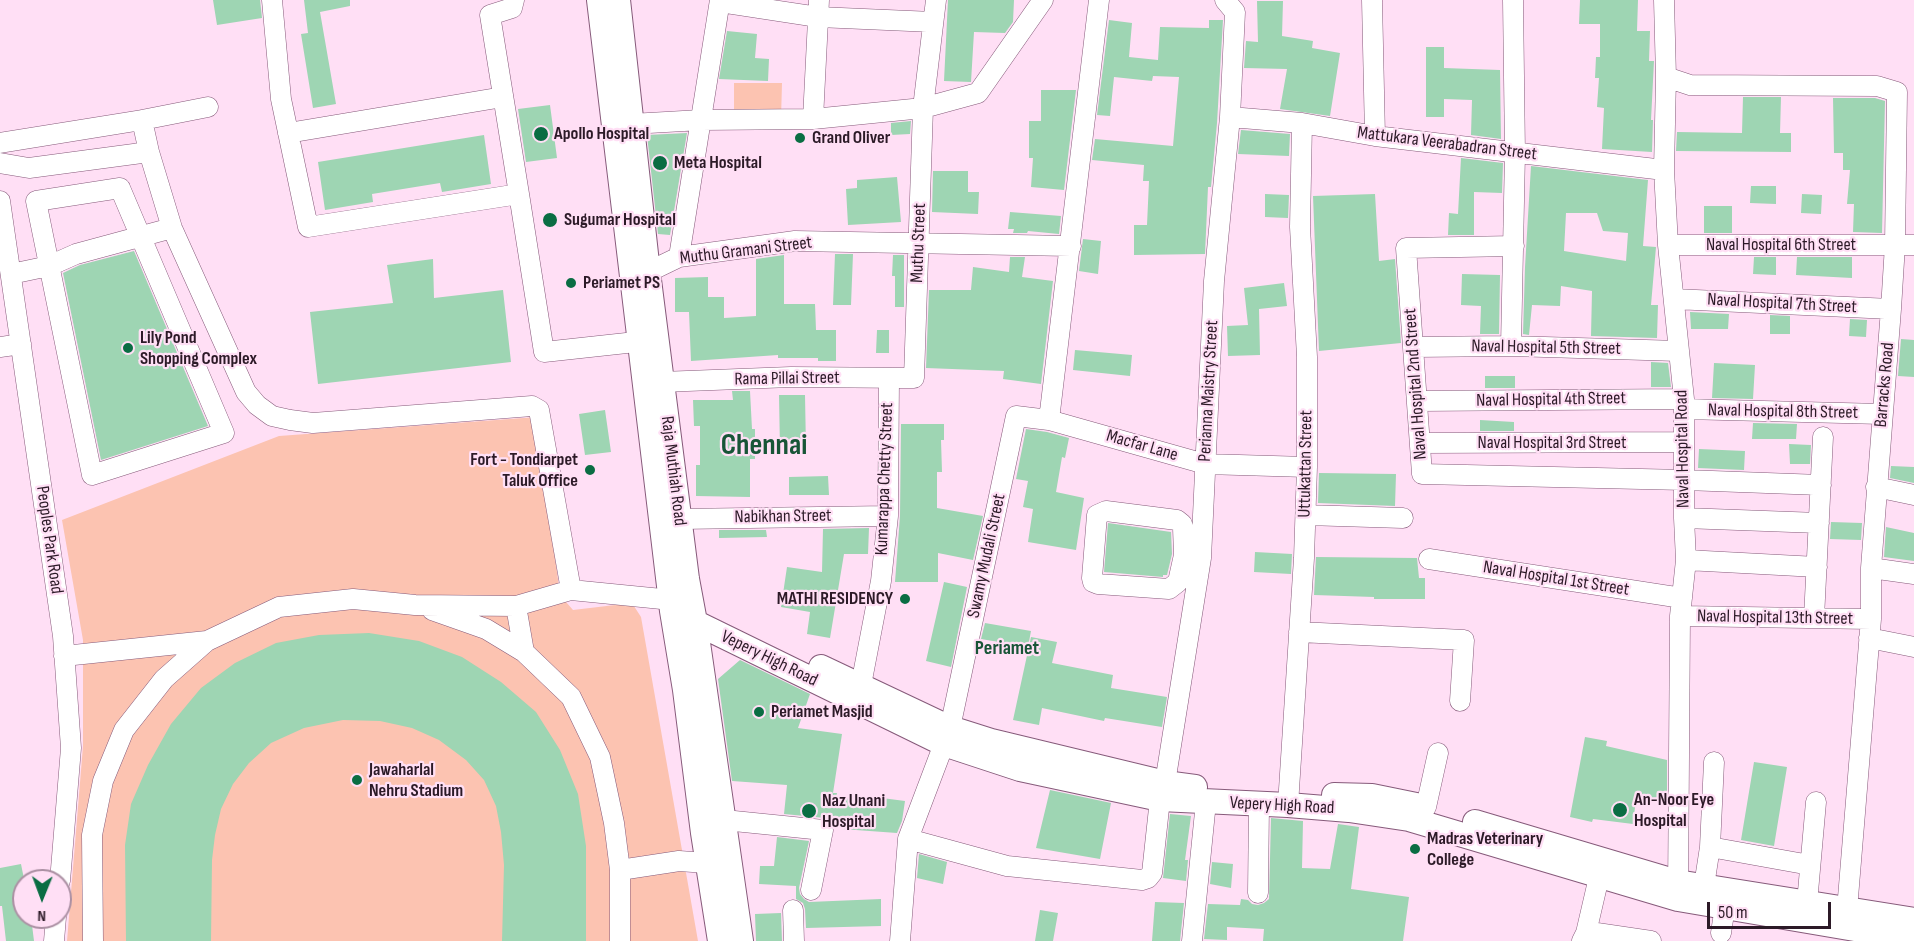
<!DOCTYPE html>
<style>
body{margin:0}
#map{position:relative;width:1914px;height:941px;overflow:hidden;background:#ffdff5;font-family:"Sofia Sans Condensed",sans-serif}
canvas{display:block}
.north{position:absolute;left:12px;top:869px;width:60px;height:60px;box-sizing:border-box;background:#ffdff5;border:2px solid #ab90a3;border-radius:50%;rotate:181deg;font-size:16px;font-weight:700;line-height:24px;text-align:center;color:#2c1a27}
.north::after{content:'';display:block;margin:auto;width:21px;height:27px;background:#0a6d43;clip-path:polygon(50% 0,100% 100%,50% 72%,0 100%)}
.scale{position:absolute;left:1707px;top:902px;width:124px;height:27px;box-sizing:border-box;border:3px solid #2c1a27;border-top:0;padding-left:8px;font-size:18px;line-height:21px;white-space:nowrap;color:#2c1a27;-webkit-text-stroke:4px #ffdff5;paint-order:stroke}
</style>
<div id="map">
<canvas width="1914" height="941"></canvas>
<div class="north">N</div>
<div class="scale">50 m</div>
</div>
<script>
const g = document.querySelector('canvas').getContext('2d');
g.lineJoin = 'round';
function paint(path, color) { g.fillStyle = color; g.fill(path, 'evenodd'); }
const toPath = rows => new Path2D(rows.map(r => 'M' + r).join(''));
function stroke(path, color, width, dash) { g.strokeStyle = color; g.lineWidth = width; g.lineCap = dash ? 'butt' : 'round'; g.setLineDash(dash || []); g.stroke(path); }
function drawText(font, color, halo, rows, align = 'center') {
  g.font = font + ' "Sofia Sans Condensed",sans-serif'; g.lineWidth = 4.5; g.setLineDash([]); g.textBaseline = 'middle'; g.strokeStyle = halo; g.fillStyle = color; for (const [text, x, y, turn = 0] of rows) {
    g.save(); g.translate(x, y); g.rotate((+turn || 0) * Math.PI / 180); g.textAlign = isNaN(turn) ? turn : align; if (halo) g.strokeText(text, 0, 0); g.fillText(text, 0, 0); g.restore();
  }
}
const green = toPath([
 [734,83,782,83,781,119,734,120],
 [537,417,560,595,573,610,632,603,641,617,698,941,67,941,83,746,83,640,62,520,279,436]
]);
const building = toPath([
 [213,0,260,0,262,18,217,25],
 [304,0,350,0,350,6,320,12,336,104,313,108,301,34,308,33],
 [948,0,1014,0,1013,22,1005,33,974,32,971,82,944,81],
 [1580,0,1638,0,1637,31,1650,31,1649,61,1654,61,1651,120,1653,120,1652,152,1602,149,1604,108,1597,107,1599,78,1595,78,1596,57,1600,57,1600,24,1579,24],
 [1257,1,1283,1,1282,36,1313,41,1312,48,1340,53,1330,116,1280,109,1287,69,1244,68,1246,41,1258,42],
 [1109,20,1132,23,1129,57,1158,60,1160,27,1209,28,1209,20,1223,20,1217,123,1211,187,1208,187,1205,254,1134,255,1134,225,1147,225,1149,181,1143,181,1144,165,1092,160,1095,139,1173,146,1179,77,1153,76,1152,81,1114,77,1110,116,1097,115],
 [727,31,757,34,755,58,769,59,768,81,719,79],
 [1426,47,1444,47,1444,68,1500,70,1501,139,1471,135,1472,100,1444,99,1444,117,1426,117],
 [1041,90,1076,90,1064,190,1031,187,1033,158,1029,158,1029,121,1041,121],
 [1743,97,1781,97,1780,133,1791,133,1791,152,1676,151,1677,132,1742,133],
 [1833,98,1875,98,1885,101,1882,233,1853,232,1854,204,1847,204,1850,170,1843,170,1843,153,1834,153],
 [550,105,557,158,526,162,518,109],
 [911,121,910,134,891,135,891,123],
 [1241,130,1290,134,1289,156,1238,154],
 [687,133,670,235,658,234,647,135],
 [484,135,491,184,442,192,440,183,372,194,373,202,325,210,318,162],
 [1461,158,1503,163,1502,193,1474,192,1474,235,1448,235,1449,213,1458,214],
 [1531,166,1648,180,1643,246,1656,247,1651,305,1658,305,1657,338,1591,336,1592,291,1561,286,1560,306,1532,305,1529,335,1523,334,1525,267],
 [1566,213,1597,213,1603,231,1628,233,1626,261,1564,251],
 [933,171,968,171,968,192,979,192,978,214,932,212],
 [897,177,901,222,848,225,846,189,857,188,857,180],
 [1751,186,1776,186,1776,204,1750,203],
 [1265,194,1289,195,1288,218,1265,217],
 [1375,194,1379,261,1395,259,1401,343,1319,351,1313,196],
 [1802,194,1822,195,1821,214,1801,213],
 [1704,206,1732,206,1732,233,1704,233],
 [1010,212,1061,216,1059,234,1028,231,1027,233,1013,233,1014,229,1008,229],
 [1083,239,1101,241,1098,274,1079,271],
 [134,251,208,426,101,460,63,273,80,265],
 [835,254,853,254,851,305,833,305],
 [784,255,784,304,815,304,816,330,836,330,836,361,818,361,818,358,778,358,778,355,691,361,689,312,675,312,675,278,708,277,708,297,724,297,724,318,756,316,756,259],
 [893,255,904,255,904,307,895,307,895,276,892,276],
 [1010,257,1025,257,1022,277,1053,281,1041,384,1003,379,1004,371,926,368,929,290,971,290,973,267,1009,272],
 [1754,257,1776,257,1776,275,1753,274],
 [1797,257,1852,257,1852,278,1796,275],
 [433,259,434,298,503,290,511,362,318,384,310,312,393,303,387,265],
 [1462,274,1500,275,1499,334,1480,334,1481,306,1461,305],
 [1284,283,1287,306,1259,309,1260,355,1228,356,1227,326,1248,325,1244,288],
 [1690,312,1729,314,1728,329,1691,329],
 [1770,315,1790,316,1790,334,1770,334],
 [1850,319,1867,320,1866,337,1849,336],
 [877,330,889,330,889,353,876,353],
 [1901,339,1914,340,1914,377,1898,376],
 [1075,350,1132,355,1130,376,1073,370],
 [1651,362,1668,363,1671,387,1651,387],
 [1714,363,1755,365,1753,399,1712,398],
 [1485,376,1515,376,1515,388,1485,388],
 [732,391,750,391,752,429,755,429,755,459,750,459,750,497,696,496,696,465,700,465,700,426,694,426,693,400,733,400],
 [779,395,805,395,806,449,780,450],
 [605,410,611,452,585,455,579,414],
 [1480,420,1514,422,1514,431,1480,431],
 [1753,423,1797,424,1796,439,1752,439],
 [901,424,944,424,944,440,941,440,942,472,937,472,937,508,983,516,973,560,938,553,938,582,895,582,900,516],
 [1026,429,1047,432,1069,438,1065,458,1062,457,1056,492,1084,498,1076,550,1028,542,1033,509,1023,507,1028,481,1016,479],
 [1789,444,1811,445,1810,464,1790,464],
 [1699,449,1745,451,1744,470,1698,468],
 [1891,466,1914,467,1914,483,1890,478],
 [1319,473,1396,474,1395,506,1318,503],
 [828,476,829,495,789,495,789,477],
 [1831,522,1862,523,1861,540,1830,539],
 [1108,523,1171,532,1172,554,1167,575,1163,575,1163,577,1104,572],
 [1886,527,1914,533,1914,561,1884,557],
 [869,528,868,554,844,554,830,638,807,634,810,612,781,607,787,567,822,572,823,529],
 [719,530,766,530,767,537,719,538],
 [1255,552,1292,554,1291,574,1254,572],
 [1316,557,1417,558,1419,578,1425,578,1425,599,1374,599,1374,597,1314,595],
 [944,582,967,587,951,667,926,661],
 [985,623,1031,631,1028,647,981,639],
 [369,633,419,641,462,657,501,682,536,712,560,750,578,794,586,846,586,941,502,941,504,865,501,832,496,806,484,780,466,760,439,740,412,728,380,721,343,720,304,728,271,743,249,763,233,784,221,809,215,835,212,860,211,941,126,941,125,845,131,804,148,765,171,724,201,688,235,663,276,643,319,635],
 [1031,637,1057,642,1052,663,1113,675,1111,688,1167,697,1162,727,1105,718,1104,721,1042,708,1039,725,1013,720],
 [740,660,810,694,798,728,842,734,833,793,837,793,836,797,882,799,882,798,905,801,902,821,897,833,842,829,842,826,834,825,831,821,825,818,784,814,787,785,732,781,718,679],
 [1585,737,1607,741,1606,746,1667,760,1667,803,1636,799,1633,824,1593,819,1592,822,1570,817],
 [1754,762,1787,767,1774,846,1741,840],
 [1050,790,1111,803,1100,859,1036,848],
 [1170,814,1191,816,1185,860,1188,860,1186,881,1163,878],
 [1271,818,1303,821,1302,868,1330,869,1338,824,1359,827,1351,889,1409,897,1403,941,1263,941,1264,929,1227,927,1227,940,1204,939,1208,904,1240,905,1241,899,1248,900,1252,904,1258,905,1264,903,1269,899],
 [777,837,809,841,799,888,800,894,804,899,809,902,881,899,881,926,806,928,805,909,803,903,796,899,796,886,759,884,760,866,774,866],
 [919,854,947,862,943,884,917,878],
 [1212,862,1233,864,1231,888,1210,884],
 [21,864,24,879,24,917,31,917,34,941,6,941,2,906,0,906,0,868],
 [1155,902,1184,903,1180,941,1152,941],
 [1040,910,1058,913,1053,941,1035,941],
 [781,913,782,941,756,941,755,914]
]);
const minor = toPath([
 [272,0,281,99,308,227,519,194,490,15,512,8,514,0],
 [1372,0,1375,136],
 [1664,0,1666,77,1664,170,1668,245,1684,399,1684,518,1686,560,1680,616,1678,896],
 [720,2,818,17,933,22],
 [1666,77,1690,85,1877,86,1897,92,1895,245,1891,309,1871,568,1871,619,1846,922],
 [1230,117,1302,123,1375,136,1664,170],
 [813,119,819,0],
 [142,120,149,152,172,228,246,392,257,405,272,416,290,420,313,423,532,406,539,410,571,590],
 [631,124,701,120,813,119,923,108,978,93,1043,0],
 [288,133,503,97],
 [0,143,142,120,208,107],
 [0,163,29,168,149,152],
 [120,188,224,433,92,475,36,201,120,188],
 [519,194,544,352,654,340],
 [0,201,63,636,71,748,60,881],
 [1668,245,1914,245],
 [1514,246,1406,248,1422,474,1685,480,1821,485],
 [679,257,720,0],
 [648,272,679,257,795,241,1071,246],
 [11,274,49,266,76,254,172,228],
 [1674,299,1891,309],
 [1511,346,1515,153,1513,0],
 [0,347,21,344],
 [1414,347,1511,346,1679,351],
 [661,382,791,377,914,378,923,108,936,0],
 [1418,401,1684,399],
 [1684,409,1882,414],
 [1049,420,1099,0],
 [1421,443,1683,442],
 [1876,487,1914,495],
 [1306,515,1403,518],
 [1684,518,1819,523],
 [679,519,888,516],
 [1184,555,1183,528,1182,524,1177,520,1106,511,1097,515,1092,578,1093,582,1098,584,1169,589,1178,582,1184,555,1201,558],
 [1429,559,1682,598],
 [1686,560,1817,567],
 [1871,568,1914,574],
 [516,606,524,652],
 [432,610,486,629,524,652,571,697,600,757,614,823,620,870,620,941],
 [1680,616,1871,619],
 [1814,618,1823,437],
 [1299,632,1464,640,1460,701],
 [1869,638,1914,647],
 [64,656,207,641],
 [861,685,881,581,888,516,889,378],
 [1714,762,1710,847,1810,865],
 [1288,805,1304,558,1307,467,1307,357,1300,227,1302,123],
 [1426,807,1438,753],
 [724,820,823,830,811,890],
 [908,839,1007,866,1142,880,1148,878,1152,873,1160,799,1165,783,1201,558,1214,281,1230,117,1235,12,1225,0],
 [620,870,679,861,707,863,720,861],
 [1704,886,1710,847],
 [1258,893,1259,804],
 [1807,903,1816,802],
 [793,910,794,941],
 [1586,933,1599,877],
 [1721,933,1727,893],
 [54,941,56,917],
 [93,941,92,835,103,781,124,730,164,679,207,641,279,607,353,599,415,605,516,606,571,590,672,600],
 [900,941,908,839,950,728,1016,416,1049,420,1205,464,1307,467],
 [1192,941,1206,802],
 [1582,941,1586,933,1590,932,1651,941]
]);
const major = toPath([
 [599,0,672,611,685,690,703,833,720,941],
 [618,0,648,272,687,579,695,622,741,941],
 [672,611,944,744,1020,769,1160,799,1288,805,1349,810,1409,819,1678,899,1914,939],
 [821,667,950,728,991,741,1165,783,1195,787],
 [1334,795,1372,796,1421,806],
 [1475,822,1677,882,1914,920]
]);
const markers = [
 [541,134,8,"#0a6d43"],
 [800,138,6,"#0a6d43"],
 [660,163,8,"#0a6d43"],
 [550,220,8,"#0a6d43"],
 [571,283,6,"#0a6d43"],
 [128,348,6,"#0a6d43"],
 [590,470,6,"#0a6d43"],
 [905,599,6,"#0a6d43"],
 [759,712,6,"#0a6d43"],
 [357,780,6,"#0a6d43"],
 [1620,810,8,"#0a6d43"],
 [809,811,8,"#0a6d43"],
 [1415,849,6,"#0a6d43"]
];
const poiNames = [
 ["Apollo Hospital",554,134],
 ["Grand Oliver",812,138],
 ["Meta Hospital",674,163],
 ["Sugumar Hospital",564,220],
 ["Periamet PS",583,283],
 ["Lily Pond",140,338],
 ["Shopping Complex",140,359],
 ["Fort - Tondiarpet",578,460,"right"],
 ["Taluk Office",578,481,"right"],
 ["MATHI RESIDENCY",893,599,"right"],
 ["Periamet Masjid",771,712],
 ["Jawaharlal",369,770],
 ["Nehru Stadium",369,791],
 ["An-Noor Eye",1634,800],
 ["Hospital",1634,821],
 ["Naz Unani",822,801],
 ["Hospital",822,822],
 ["Madras Veterinary",1427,839],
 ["College",1427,860]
];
const streetNames = [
 ["Mattukara Veerabadran Street",1447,144,7],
 ["Muthu Street",919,243,-88],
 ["Naval Hospital 6th Street",1781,245],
 ["Muthu Gramani Street",746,251,-7],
 ["Naval Hospital 7th Street",1782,304,3],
 ["Naval Hospital 5th Street",1546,348,1],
 ["Rama Pillai Street",787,379,-1],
 ["Naval Hospital 2nd Street",1416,384,-94],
 ["Barracks Road",1885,385,-85],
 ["Perianna Maistry Street",1209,391,-87],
 ["Naval Hospital 4th Street",1551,400,-1],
 ["Naval Hospital 8th Street",1783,412,1],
 ["Naval Hospital 3rd Street",1552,443],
 ["Macfar Lane",1142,446,16],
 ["Naval Hospital Road",1683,449,-91],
 ["Uttukattan Street",1306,464,-89],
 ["Raja Muthiah Road",673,471,83],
 ["Kumarappa Chetty Street",885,479,-88],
 ["Nabikhan Street",783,517,-1],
 ["Peoples Park Road",49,540,82],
 ["Swamy Mudali Street",987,556,-78],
 ["Naval Hospital 1st Street",1556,579,9],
 ["Naval Hospital 13th Street",1775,618,1],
 ["Vepery High Road",769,659,26],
 ["Vepery High Road",1282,806,3]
];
const neighbourhoodNames = [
 ["Periamet",1007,649]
];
const townNames = [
 ["Chennai",764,446]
];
paint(green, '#fcc3b1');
paint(building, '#9ed5b3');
stroke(minor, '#865a7a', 21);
stroke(major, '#865a7a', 26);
stroke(minor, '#fff', 20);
stroke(major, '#fff', 24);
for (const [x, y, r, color] of markers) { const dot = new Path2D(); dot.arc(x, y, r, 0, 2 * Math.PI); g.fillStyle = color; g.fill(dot); stroke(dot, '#ffdff5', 2); }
drawText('bold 18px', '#2c1a27', '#ffdff5', poiNames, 'left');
drawText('18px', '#2c1a27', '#ffdff5', streetNames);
drawText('bold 20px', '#185537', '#ffdff5', neighbourhoodNames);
drawText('bold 30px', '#185537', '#ffdff5', townNames);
</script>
